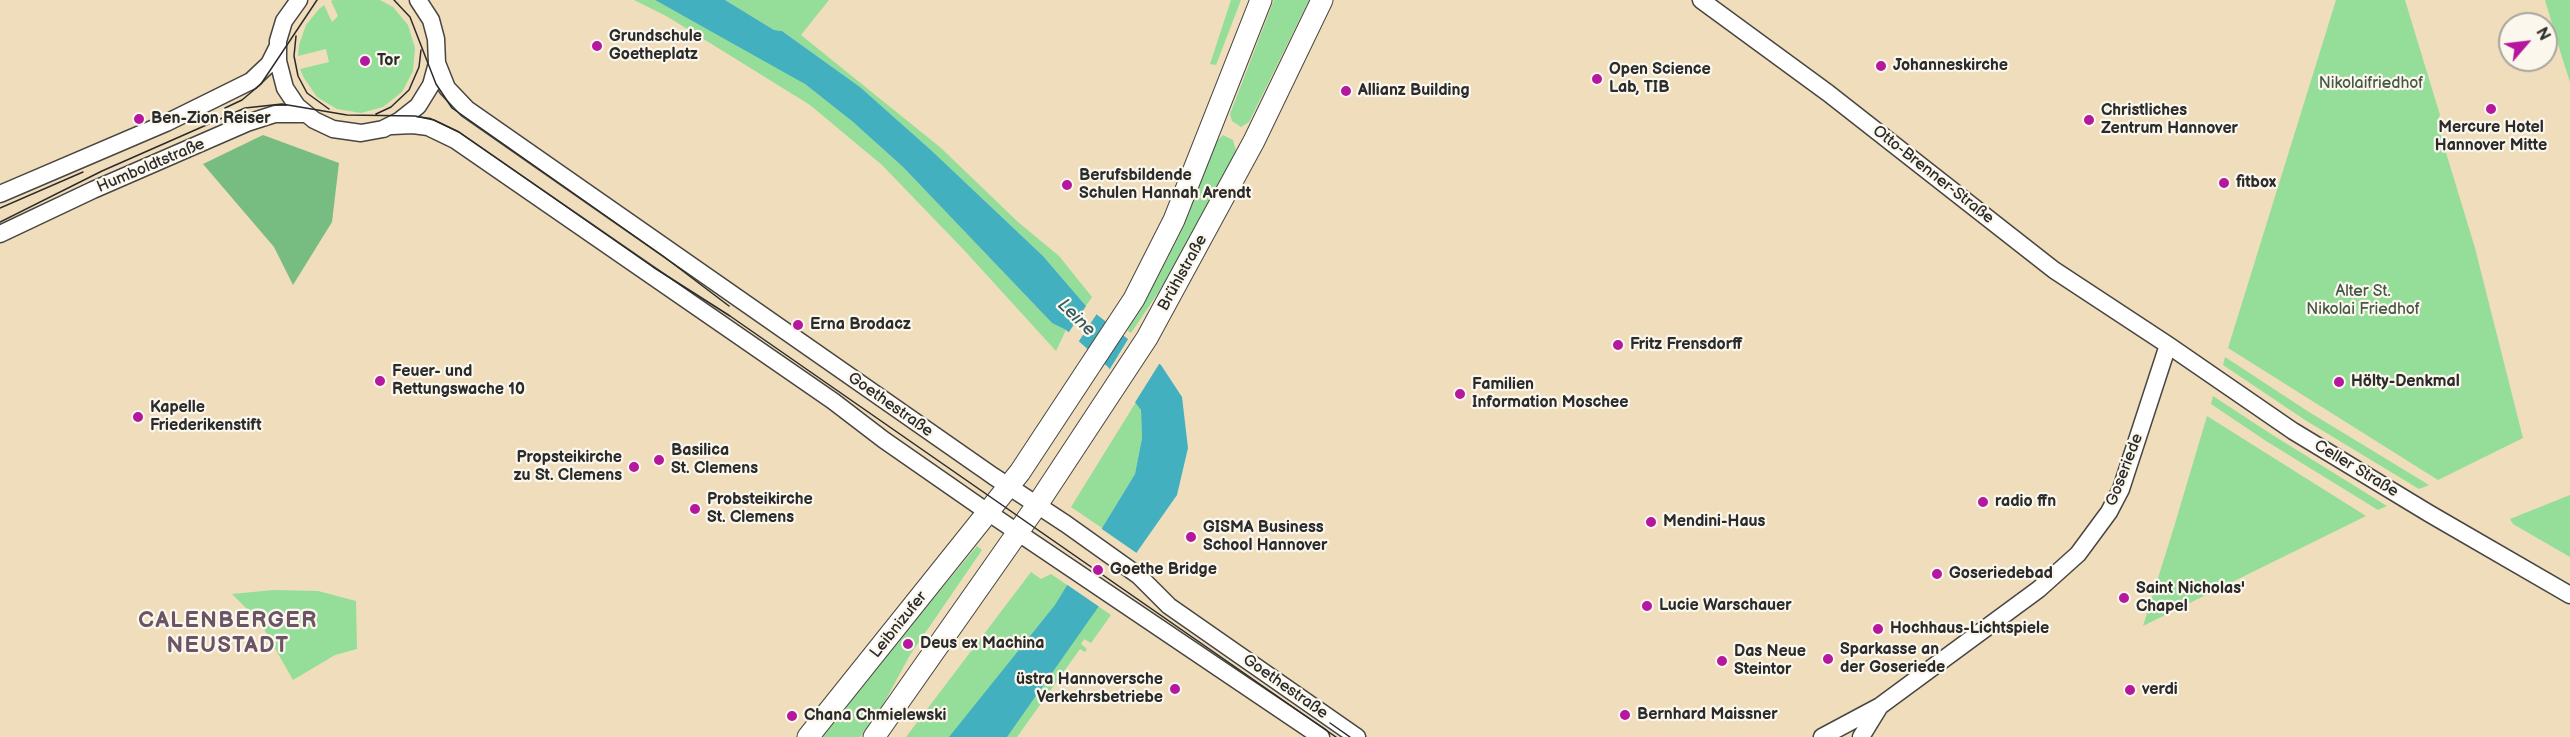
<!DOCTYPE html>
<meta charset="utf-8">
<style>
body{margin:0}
#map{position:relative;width:2570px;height:737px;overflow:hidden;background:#f0ddbb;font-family:"Balsamiq Sans",sans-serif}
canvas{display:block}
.north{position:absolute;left:2498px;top:12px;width:60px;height:60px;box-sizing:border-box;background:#fbf7ec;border:2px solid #a8a59f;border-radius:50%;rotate:62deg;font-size:16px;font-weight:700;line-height:24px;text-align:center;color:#2b2b2b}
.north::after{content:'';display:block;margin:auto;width:21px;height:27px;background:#b5179e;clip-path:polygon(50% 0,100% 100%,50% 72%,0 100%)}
</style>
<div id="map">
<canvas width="2570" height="737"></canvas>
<div class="north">N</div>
</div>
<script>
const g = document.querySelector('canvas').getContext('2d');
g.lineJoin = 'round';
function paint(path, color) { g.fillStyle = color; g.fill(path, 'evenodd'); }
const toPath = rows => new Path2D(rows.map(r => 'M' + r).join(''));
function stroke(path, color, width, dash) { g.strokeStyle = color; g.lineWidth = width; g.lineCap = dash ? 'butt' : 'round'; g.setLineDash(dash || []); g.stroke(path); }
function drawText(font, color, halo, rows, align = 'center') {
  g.font = font + ' "Balsamiq Sans",sans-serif'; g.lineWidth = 4.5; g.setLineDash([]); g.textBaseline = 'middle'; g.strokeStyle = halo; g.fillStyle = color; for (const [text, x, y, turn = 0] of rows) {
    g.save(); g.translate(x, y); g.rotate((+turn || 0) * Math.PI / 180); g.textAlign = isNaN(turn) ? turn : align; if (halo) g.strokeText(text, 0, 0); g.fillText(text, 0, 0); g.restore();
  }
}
const green = toPath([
 [333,0,380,0,393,7,408,25,415,48,413,71,402,92,383,107,361,113,337,109,317,97,304,78,300,69,329,62,326,49,298,56,299,45,306,25,319,9,324,5,332,22,338,16,331,1],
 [634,0,655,0,783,70,805,84,853,122,903,167,1052,323,1066,330,1056,351,963,249,882,165,810,105,668,17],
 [725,0,829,0,801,35,941,148,1018,222,1059,256,1092,297,1086,306,1043,256,932,151,860,87,782,31,774,30],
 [1231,0,1241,0,1216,65,1210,64],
 [1274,0,1309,0,1249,122,1241,127,1232,121,1230,114],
 [2336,0,2405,0,2440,115,2437,123,2475,248,2523,438,2438,480,2228,348],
 [2545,0,2570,0,2570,82,2561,54],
 [1223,135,1233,140,1236,151,1166,281,1131,333,1125,329,1157,279,1184,226,1215,143],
 [2225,357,2309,412,2429,485,2419,489,2305,420,2223,365],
 [2213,396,2271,434,2387,506,2378,510,2266,441,2211,404],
 [1136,402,1141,410,1142,438,1135,474,1102,528,1071,507],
 [2207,416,2366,516,2143,626,2174,527],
 [2570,495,2570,557,2513,524,2510,519],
 [977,546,982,550,910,655,878,714,860,737,818,737],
 [1031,572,1041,579,1051,574,1111,615,1091,643,1084,639,1081,644,1087,649,1085,652,1080,649,1017,737,906,737],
 [273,590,318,591,356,601,357,649,335,655,293,680,260,622,232,594]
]);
const forest = toPath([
 [263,135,339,163,332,222,293,285,274,247,203,164]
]);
const water = toPath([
 [655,0,725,0,774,30,782,31,860,87,932,151,1043,256,1086,306,1161,365,1182,397,1188,448,1177,495,1007,737,949,737,1055,605,1135,474,1142,438,1141,410,1108,367,1066,330,1052,323,903,167,853,122,805,84]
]);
const pier = toPath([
 [1088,303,1098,312,1077,344,1067,335],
 [1130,336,1161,361,1134,404,1108,372],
 [1099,527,1138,554,1101,608,1066,584]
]);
const minor = toPath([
 [299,0,284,21,278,41,278,61,285,88,297,106,314,120,333,129,361,133,383,129,399,121,418,106,431,85,437,63,436,39,431,20,418,0],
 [1701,0,1828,93,2054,270,2168,345,2293,431,2430,514,2570,595],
 [437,63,447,88,467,109,993,476,1066,524,1139,576,1169,606,1357,737],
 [392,126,413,125,428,127,455,140,833,401,884,440,989,513,1321,737],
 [0,194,166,123,251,81,269,64,277,48],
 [0,234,93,190,247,123,275,114,306,114],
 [1822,737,1880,706,2039,589,2078,554,2109,512,2121,489,2168,345],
 [1861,737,1880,706]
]);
const major = toPath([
 [808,737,1020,472,1134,299,1174,220,1261,0],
 [874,737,1037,505,1147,338,1254,141,1322,0]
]);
const tram = toPath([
 [394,0,410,17,436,84,452,108,663,256,729,306],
 [296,36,294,56,298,76,307,93,329,109],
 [225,108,242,100,261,84,317,0],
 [376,114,391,107,409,90,419,67,421,50],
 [0,208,83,172],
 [0,222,102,171,245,108,282,104,347,115,415,116,434,120,459,132,653,267,730,316,1336,737],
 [1330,723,1350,737]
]);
const markers = [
 [597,46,6,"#b5179e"],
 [365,61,6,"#b5179e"],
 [1881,66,6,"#b5179e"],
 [1597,79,6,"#b5179e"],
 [1346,91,6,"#b5179e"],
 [2491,109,6,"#b5179e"],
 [139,119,6,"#b5179e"],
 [2089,120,6,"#b5179e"],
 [2224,183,6,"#b5179e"],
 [1067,185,6,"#b5179e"],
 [798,325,6,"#b5179e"],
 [1618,345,6,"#b5179e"],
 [380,381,6,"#b5179e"],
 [2339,382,6,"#b5179e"],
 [1460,394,6,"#b5179e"],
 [138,417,6,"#b5179e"],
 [659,460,6,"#b5179e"],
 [634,467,6,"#b5179e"],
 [1983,502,6,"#b5179e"],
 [695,509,6,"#b5179e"],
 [1651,522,6,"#b5179e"],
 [1191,537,6,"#b5179e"],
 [1098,570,6,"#b5179e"],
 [1937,574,6,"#b5179e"],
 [2124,598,6,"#b5179e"],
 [1647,606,6,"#b5179e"],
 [1878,629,6,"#b5179e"],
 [908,644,6,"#b5179e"],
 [1828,659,6,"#b5179e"],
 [1722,661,6,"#b5179e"],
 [1175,689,6,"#b5179e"],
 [2130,690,6,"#b5179e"],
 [1625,715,6,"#b5179e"],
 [792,716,6,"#b5179e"]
];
const poiNames = [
 ["Grundschule",609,37],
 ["Goetheplatz",609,55],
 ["Tor",377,61],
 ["Johanneskirche",1893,66],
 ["Open Science",1609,70],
 ["Lab, TIB",1609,88],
 ["Allianz Building",1358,91],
 ["Christliches",2101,111],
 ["Zentrum Hannover",2101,129],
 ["Ben-Zion Reiser",151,119],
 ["Mercure Hotel",2491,128,"center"],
 ["Hannover Mitte",2491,146,"center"],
 ["Berufsbildende",1079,176],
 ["Schulen Hannah Arendt",1079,194],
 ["fitbox",2236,183],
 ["Erna Brodacz",810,325],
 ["Fritz Frensdorff",1630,345],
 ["Feuer- und",392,372],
 ["Rettungswache 10",392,390],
 ["Hölty-Denkmal",2351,382],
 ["Familien",1472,385],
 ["Information Moschee",1472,403],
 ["Kapelle",150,408],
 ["Friederikenstift",150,426],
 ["Basilica",671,451],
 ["St. Clemens",671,469],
 ["Propsteikirche",622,458,"right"],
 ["zu St. Clemens",622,476,"right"],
 ["Probsteikirche",707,500],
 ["St. Clemens",707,518],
 ["radio ffn",1995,502],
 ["Mendini-Haus",1663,522],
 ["GISMA Business",1203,528],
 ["School Hannover",1203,546],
 ["Goethe Bridge",1110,570],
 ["Goseriedebad",1949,574],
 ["Saint Nicholas'",2136,589],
 ["Chapel",2136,607],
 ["Lucie Warschauer",1659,606],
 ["Hochhaus-Lichtspiele",1890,629],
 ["Deus ex Machina",920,644],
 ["Sparkasse an",1840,650],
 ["der Goseriede",1840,668],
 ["Das Neue",1734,652],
 ["Steintor",1734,670],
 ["üstra Hannoversche",1163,680,"right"],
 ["Verkehrsbetriebe",1163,698,"right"],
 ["verdi",2142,690],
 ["Bernhard Maissner",1637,715],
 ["Chana Chmielewski",804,716]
];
const parkNames = [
 ["Nikolaifriedhof",2371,84],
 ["Alter St.",2363,292],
 ["Nikolai Friedhof",2363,310]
];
const streetNames = [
 ["Humboldtstraße",151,166,-23],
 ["Otto-Brenner-Straße",1933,175,38],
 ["Brühlstraße",1183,273,-61],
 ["Goethestraße",890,405,35],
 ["Celler Straße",2356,469,31],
 ["Goseriede",2125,470,-69],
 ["Leibnizufer",899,625,-51],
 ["Goethestraße",1285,687,35]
];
const waterNames = [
 ["Leine",1076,318,44]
];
const districtNames = [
 ["CALENBERGER",228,621],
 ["NEUSTADT",228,646]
];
paint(green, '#94de9a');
paint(forest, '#77bd82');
paint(water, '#43b0c0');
paint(pier, '#f0ddbb');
stroke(minor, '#494641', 19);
stroke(major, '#494641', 23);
stroke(minor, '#fff', 16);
stroke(major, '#fff', 21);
stroke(tram, '#2b2b2b', 1.5);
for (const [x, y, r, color] of markers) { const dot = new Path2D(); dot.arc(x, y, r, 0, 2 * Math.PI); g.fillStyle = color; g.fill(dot); stroke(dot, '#fbf7ec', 2); }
drawText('bold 16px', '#2b2b2b', '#fbf7ec', poiNames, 'left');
drawText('16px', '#455847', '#fbf7ec', parkNames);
drawText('16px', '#2b2b2b', '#fbf7ec', streetNames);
drawText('italic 18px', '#335a5f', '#fbf7ec', waterNames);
g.letterSpacing = '1.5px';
drawText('bold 22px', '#6a5466', '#fbf7ec', districtNames);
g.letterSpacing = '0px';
</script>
